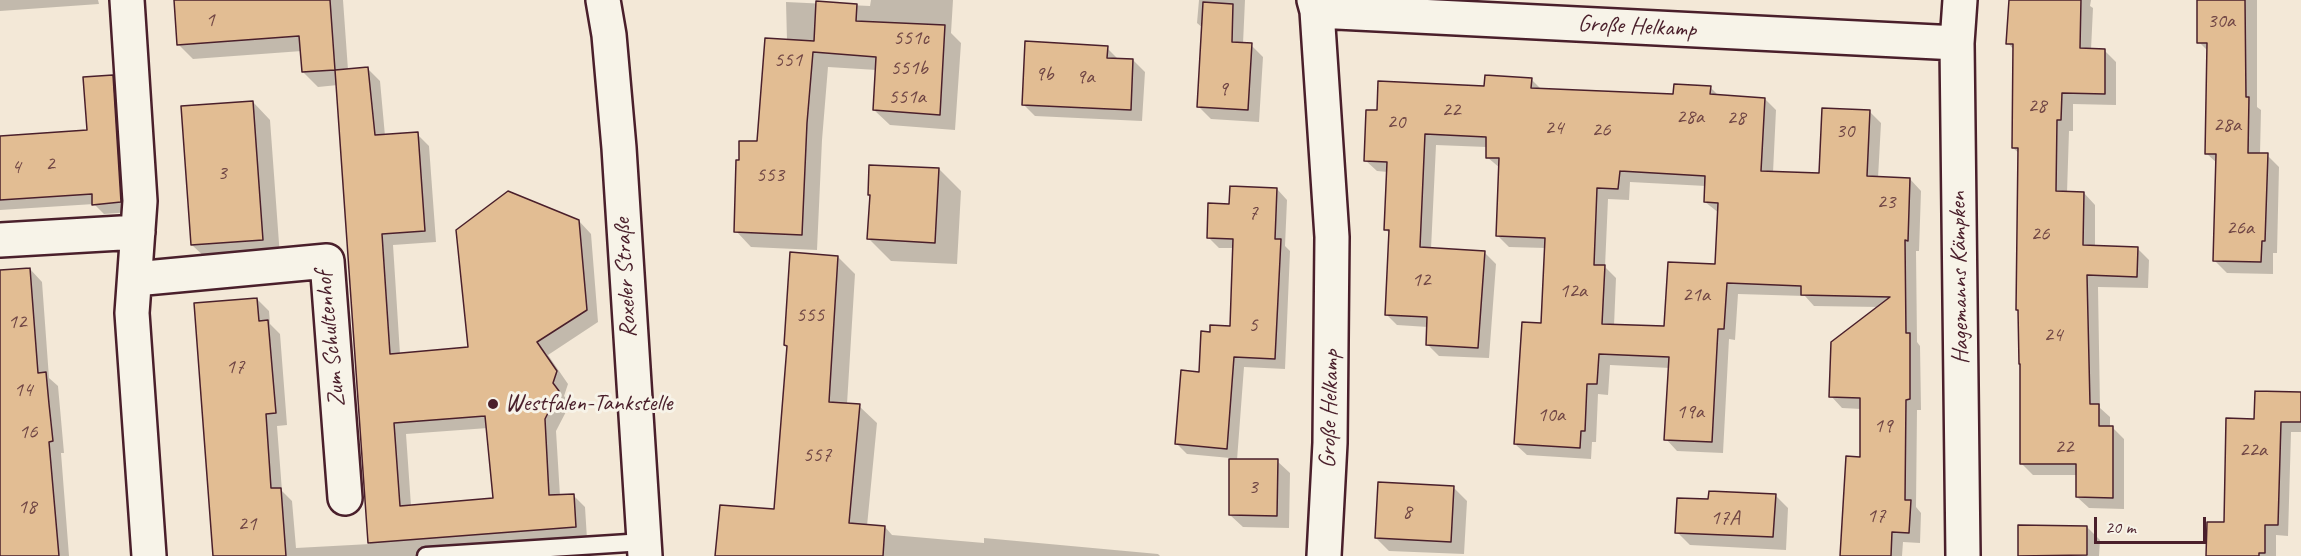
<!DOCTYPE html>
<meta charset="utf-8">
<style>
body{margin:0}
#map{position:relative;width:2301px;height:556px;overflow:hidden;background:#f3e8d7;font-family:Caveat,sans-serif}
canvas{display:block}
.scale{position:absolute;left:2094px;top:517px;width:112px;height:27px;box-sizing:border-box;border:3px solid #4a1f2b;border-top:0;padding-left:8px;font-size:18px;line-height:21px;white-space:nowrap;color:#4a1f2b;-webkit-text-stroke:4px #f7f3e8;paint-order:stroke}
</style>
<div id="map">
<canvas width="2301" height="556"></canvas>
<div class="scale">20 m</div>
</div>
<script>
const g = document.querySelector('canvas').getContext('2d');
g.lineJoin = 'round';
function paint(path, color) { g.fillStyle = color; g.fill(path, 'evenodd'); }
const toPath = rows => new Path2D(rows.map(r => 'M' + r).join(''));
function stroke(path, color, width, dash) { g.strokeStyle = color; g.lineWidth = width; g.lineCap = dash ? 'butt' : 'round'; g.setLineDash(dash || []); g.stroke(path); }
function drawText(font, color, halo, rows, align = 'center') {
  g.font = font + ' Caveat,sans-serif'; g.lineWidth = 6; g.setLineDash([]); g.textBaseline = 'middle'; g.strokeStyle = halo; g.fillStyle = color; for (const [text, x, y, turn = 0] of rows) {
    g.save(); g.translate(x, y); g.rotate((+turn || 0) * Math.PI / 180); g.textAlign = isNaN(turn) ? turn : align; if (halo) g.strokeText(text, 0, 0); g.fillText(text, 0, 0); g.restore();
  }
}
const shadow = toPath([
 [0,0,98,0,99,4,0,11],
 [175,0,343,0,348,70,368,69,380,81,385,136,417,134,429,146,436,242,393,245,400,354,469,348,579,221,591,234,598,322,548,355,568,384,564,396,570,404,556,431,560,496,573,495,585,507,587,539,448,556,214,556,257,299,269,311,270,324,280,334,287,425,277,426,282,491,292,501,296,548,370,544,338,85,318,87,303,72,302,51,193,59,178,44],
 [488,428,495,499,411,506,406,434],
 [871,0,953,0,951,33,961,43,955,130,890,125,874,110,877,70,828,67,822,140,817,250,751,247,736,231,740,161,758,143,787,41,786,2,870,6],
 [1199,0,1245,0,1243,44,1251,45,1263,57,1259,122,1211,119,1199,107,1203,28,1197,23],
 [2010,0,2091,0,2090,6,2093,8,2091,50,2104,50,2116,62,2116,105,2073,104,2073,131,2069,131,2067,193,2084,193,2095,205,2095,247,2137,248,2149,260,2148,288,2098,287,2100,408,2110,417,2110,427,2112,427,2124,439,2124,509,2089,508,2077,497,2077,475,2033,475,2021,463,2022,365,2018,310,2020,154,2013,148,2014,50,2008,43],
 [2198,0,2257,0,2257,107,2261,110,2260,154,2267,155,2279,167,2277,253,2273,253,2273,274,2227,273,2215,261,2218,164,2206,153,2209,52,2199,42],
 [1107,48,1119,60,1133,60,1145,72,1142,121,1035,116,1023,104],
 [112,76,123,87,131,212,104,214,94,204,0,210,0,137,88,131],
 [1531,79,1542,90,1675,95,1710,87,1719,96,1765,99,1776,110,1773,173,1820,175,1870,112,1881,123,1878,178,1910,179,1921,191,1919,251,1916,251,1917,342,1920,346,1921,410,1917,410,1916,507,1921,513,1920,543,1903,542,1902,556,1842,556,1861,458,1861,409,1842,408,1831,396,1879,307,1814,306,1805,296,1738,294,1735,340,1729,339,1723,453,1677,451,1666,439,1670,368,1610,365,1608,395,1598,394,1596,442,1592,442,1591,459,1527,455,1515,444,1542,324,1546,248,1509,247,1498,236,1500,168,1487,157,1487,147,1436,145,1431,249,1484,252,1496,264,1489,358,1439,356,1428,345,1428,327,1397,325,1386,314,1390,234,1386,230,1388,172,1377,171,1365,160,1378,112],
 [1630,182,1706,186,1705,202,1719,213,1716,266,1666,327,1614,326,1616,278,1605,267,1608,199,1629,200],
 [253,102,270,120,280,257,210,262,192,245],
 [939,169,961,191,957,264,891,261,869,239,872,197,869,194],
 [1277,189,1287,200,1285,246,1290,251,1285,369,1244,367,1237,460,1277,461,1290,473,1289,528,1243,527,1230,515,1230,458,1187,454,1176,443,1201,373,1211,333,1231,328,1235,248,1219,248,1209,238,1231,205],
 [838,257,855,274,847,404,859,406,877,423,867,526,885,527,892,535,984,543,984,538,1158,554,1160,556,717,556,775,510,788,347,786,345],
 [30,269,42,282,49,378,58,386,64,453,61,453,69,556,0,556,0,272],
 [2301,394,2301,432,2291,432,2288,536,2276,535,2276,556,2208,556,2225,524,2256,421],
 [1454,488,1467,501,1464,554,1389,551,1376,538],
 [1775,495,1788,508,1786,550,1690,545,1677,532,1709,501],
 [2020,527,2087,527,2100,540,2099,556,2019,556]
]);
const building = toPath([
 [174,0,330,0,335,70,302,72,299,36,177,45,174,0],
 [2009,0,2081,0,2080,48,2105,49,2105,94,2062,93,2061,120,2057,120,2056,191,2084,192,2083,245,2138,247,2137,277,2087,275,2090,404,2099,404,2099,426,2113,426,2113,498,2076,497,2076,464,2020,464,2020,364,2019,364,2018,310,2016,310,2018,148,2012,148,2013,44,2006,44,2009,0],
 [2197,0,2245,0,2246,97,2249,97,2248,153,2268,153,2265,241,2262,241,2261,262,2213,261,2216,154,2205,154,2207,43,2197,43,2197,0],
 [816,1,857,4,856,21,945,25,940,115,873,110,876,57,813,52,807,123,802,235,734,232,736,160,739,160,739,141,757,141,765,38,814,41,816,1],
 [1203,2,1233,4,1232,42,1252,43,1248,110,1197,107,1203,2],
 [1025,41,1108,46,1107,58,1133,59,1131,110,1022,105,1025,41],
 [368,67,375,135,418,132,425,231,382,234,390,354,468,347,456,230,508,191,579,220,587,310,537,342,557,371,553,383,559,391,545,419,549,495,574,494,576,527,368,543,335,70,368,67],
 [485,416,493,498,400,506,394,423,485,416],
 [113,75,121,202,92,205,92,194,0,200,0,136,87,130,83,77,113,75],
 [1485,75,1532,78,1531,88,1673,94,1674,84,1711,86,1710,94,1765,98,1761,171,1819,173,1822,108,1870,110,1867,176,1910,178,1908,241,1905,240,1906,333,1910,333,1910,399,1906,400,1905,500,1911,500,1909,533,1892,532,1891,556,1840,556,1846,456,1860,457,1860,398,1829,397,1831,342,1890,297,1801,295,1801,286,1727,283,1724,329,1718,329,1712,442,1664,440,1669,357,1599,354,1597,384,1587,384,1585,431,1581,431,1580,448,1514,444,1522,322,1541,323,1545,238,1496,236,1499,158,1486,158,1486,137,1425,134,1420,247,1485,251,1478,348,1426,345,1427,317,1385,315,1389,230,1384,230,1387,162,1364,161,1366,110,1377,110,1378,81,1484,86,1485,75],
 [1620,171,1705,176,1704,202,1718,203,1715,264,1668,262,1664,326,1602,324,1605,265,1594,265,1597,188,1618,189,1620,171],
 [253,101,263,240,191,245,181,106,253,101],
 [869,165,939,168,935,243,867,239,870,195,868,195,869,165],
 [1230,186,1277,188,1275,239,1281,239,1275,359,1234,357,1227,449,1175,444,1181,370,1199,372,1201,331,1210,332,1210,325,1230,326,1233,239,1207,238,1208,203,1229,204,1230,186],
 [790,252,838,256,829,402,860,404,849,523,885,526,883,556,715,556,720,505,774,509,787,346,784,345,790,252],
 [30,268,38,373,46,372,49,404,53,441,49,442,59,556,0,556,0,270,30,268],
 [257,298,259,321,268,320,276,413,266,414,271,488,281,488,286,556,213,556,194,303,257,298],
 [2255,391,2301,392,2301,422,2281,422,2278,525,2265,525,2265,553,2259,553,2259,556,2206,556,2207,522,2224,522,2226,418,2254,419,2255,391],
 [1229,459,1278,459,1277,516,1229,515,1229,459],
 [1378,482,1454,486,1451,542,1375,538,1378,482],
 [1709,491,1776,494,1773,537,1675,533,1677,498,1708,499,1709,491],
 [2018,525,2087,526,2087,555,2018,556,2018,525]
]);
const lane = toPath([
 [426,556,644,542]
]);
const street = toPath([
 [127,0,140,201,132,313,149,556],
 [1314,0,1317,11,1332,237,1330,443,1324,556],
 [1960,0,1957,43,1963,556],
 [1317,11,1957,43],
 [0,240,138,232],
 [135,279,327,261,345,498]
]);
const secondary = toPath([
 [603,0,609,35,619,148,645,556]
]);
const markers = [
 [493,404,6,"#4a1f2b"]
];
const numberNames = [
 ["1",210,20],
 ["30a",2221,21],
 ["551c",911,38],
 ["551",788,60],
 ["551b",909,68],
 ["9b",1044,74],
 ["9a",1085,77],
 ["9",1223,89],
 ["551a",907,97],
 ["28",2037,106],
 ["22",1451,110],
 ["28a",1690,117],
 ["28",1736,118],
 ["20",1396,122],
 ["28a",2227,125],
 ["24",1554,128],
 ["26",1601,130],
 ["30",1845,131],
 ["2",50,164],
 ["4",16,167],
 ["3",222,173],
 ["553",770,175],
 ["23",1886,202],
 ["7",1253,213],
 ["26a",2240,228],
 ["26",2040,234],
 ["12",1421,280],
 ["12a",1573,291],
 ["21a",1696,295],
 ["555",810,315],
 ["12",17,322],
 ["5",1253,325],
 ["24",2053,335],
 ["17",235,367],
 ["14",23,390],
 ["19a",1690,412],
 ["10a",1551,415],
 ["19",1883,426],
 ["16",28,432],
 ["22",2064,447],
 ["22a",2253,450],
 ["557",817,455],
 ["3",1253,487],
 ["18",27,507],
 ["8",1407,512],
 ["17",1876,516],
 ["17A",1725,518],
 ["21",247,524]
];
const streetNames = [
 ["Große Helkamp",1637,27,3],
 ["Roxeler Straße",626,278,-93],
 ["Hagemanns Kämpken",1960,278,-91],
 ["Zum Schultenhof",331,339,-96],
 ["Große Helkamp",1330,409,-88]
];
const poiNames = [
 ["Westfalen-Tankstelle",505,404]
];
paint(shadow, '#0003');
paint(building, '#e2bd93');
stroke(building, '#4a1f2b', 1.5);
stroke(lane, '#4a1f2b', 21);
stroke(street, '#4a1f2b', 38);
stroke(secondary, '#4a1f2b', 38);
stroke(lane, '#f7f3e8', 16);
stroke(street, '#f7f3e8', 33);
stroke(secondary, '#f7f3e8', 33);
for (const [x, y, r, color] of markers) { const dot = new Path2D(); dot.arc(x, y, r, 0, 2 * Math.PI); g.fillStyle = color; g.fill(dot); stroke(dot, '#f7f3e8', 2); }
drawText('21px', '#704645', null, numberNames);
drawText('24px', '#4a1f2b', '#f7f3e8', streetNames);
drawText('24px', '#4a1f2b', '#f7f3e8', poiNames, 'left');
</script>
